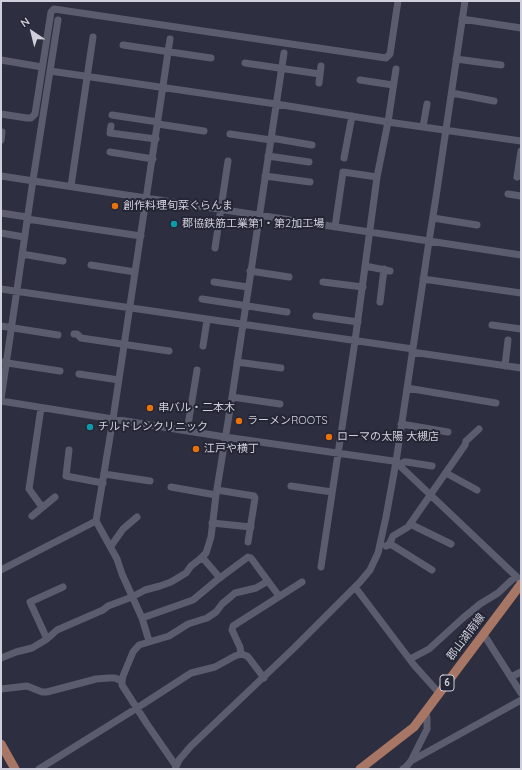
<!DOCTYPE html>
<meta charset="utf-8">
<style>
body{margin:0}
#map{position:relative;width:522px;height:770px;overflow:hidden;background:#2d2e3f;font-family:Quicksand,sans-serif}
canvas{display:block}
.frame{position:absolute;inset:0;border:2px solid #cfd0db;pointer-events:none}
.north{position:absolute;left:12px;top:12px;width:40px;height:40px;-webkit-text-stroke:3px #242535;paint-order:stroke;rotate:325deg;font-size:11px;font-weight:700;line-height:16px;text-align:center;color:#cfd0db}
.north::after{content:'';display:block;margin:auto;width:14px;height:18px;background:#cfd0db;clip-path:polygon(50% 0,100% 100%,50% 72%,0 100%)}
</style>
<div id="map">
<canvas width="522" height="770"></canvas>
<div class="frame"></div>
<div class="north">N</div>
</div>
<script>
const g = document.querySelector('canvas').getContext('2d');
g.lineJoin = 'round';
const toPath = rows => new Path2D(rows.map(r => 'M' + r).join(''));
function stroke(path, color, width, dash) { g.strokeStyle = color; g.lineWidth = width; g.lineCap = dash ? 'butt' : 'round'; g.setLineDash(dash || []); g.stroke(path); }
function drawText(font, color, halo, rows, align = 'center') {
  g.font = font + ' Quicksand,"Noto Sans JP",sans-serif'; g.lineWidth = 4; g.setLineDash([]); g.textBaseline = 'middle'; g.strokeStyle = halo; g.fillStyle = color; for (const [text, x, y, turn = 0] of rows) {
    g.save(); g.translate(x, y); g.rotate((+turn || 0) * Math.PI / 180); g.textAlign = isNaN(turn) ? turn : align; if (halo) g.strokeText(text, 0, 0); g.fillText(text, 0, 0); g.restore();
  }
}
const minor = toPath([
 [462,19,521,28],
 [123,45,211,58],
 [456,59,501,65],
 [1,60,42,67],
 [245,63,320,74],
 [396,69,388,122,521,141],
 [50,71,58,20],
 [360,80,393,85],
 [319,83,321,66],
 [452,93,494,101],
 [1,114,27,118,31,118,35,114,51,12,54,9,386,58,390,54,398,1],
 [112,115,158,122],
 [158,124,204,131],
 [111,126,110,133,156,139],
 [423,127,427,104],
 [230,134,271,140],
 [271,138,312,145],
 [1,140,2,132],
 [110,152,153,159],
 [268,156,309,162],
 [344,158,352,116],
 [1,176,521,255],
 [265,176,310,182],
 [517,177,521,151],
 [71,186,93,37],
 [508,194,521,196],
 [1,213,27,217],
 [433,218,477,225],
 [27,219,141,236],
 [335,227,343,172,377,177],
 [1,233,24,237],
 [215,248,228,161],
 [22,254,63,261],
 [91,265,135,272],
 [365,266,390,271],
 [250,271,289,277],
 [423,279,521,293],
 [214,282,248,287],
 [323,282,363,287],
 [1,289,413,349],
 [202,299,287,312],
 [380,302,384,269],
 [316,316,358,322],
 [492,325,521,329],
 [1,326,58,335],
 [74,334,77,334,81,338,169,351],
 [203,346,207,320],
 [412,352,521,368],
 [1,362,60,371],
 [237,362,281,368],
 [505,366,508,340],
 [79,374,119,380],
 [407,388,496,403],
 [232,397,280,404],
 [1,399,33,180,50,71,276,104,388,122,377,177,355,341,321,567],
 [1,401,225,437,393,461,399,465,521,581],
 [41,408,29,489,42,507],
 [401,424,448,432],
 [187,431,197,370],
 [69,450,66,476,103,483],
 [399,465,404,462,407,462,432,466],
 [446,473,477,490],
 [104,474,150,481],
 [291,486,332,492],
 [171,487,216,495],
 [217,490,254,496,255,498,248,542],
 [32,516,55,497],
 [212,523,251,527],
 [410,524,451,544],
 [389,545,393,536,408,527,465,445,466,441,479,429],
 [111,546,123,529,137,517],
 [386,546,390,544,392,545,432,570],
 [202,557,220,578],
 [1,570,96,521],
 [355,587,414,665,439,693],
 [142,618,193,600,217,580,248,557,251,558,279,596],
 [483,635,486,638,521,693],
 [47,639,30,602,63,587],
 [149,641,142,618,122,574,117,559,96,521,113,419,170,39],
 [241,654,240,647,232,630,233,626,302,582],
 [1,658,16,652,32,648,47,639,57,630,103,610,108,606,132,597,145,590,160,586,171,582,186,573,191,566,200,559,206,553,211,537,216,495,232,397,284,53],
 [410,659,429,649,463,618,480,604,498,593,516,576],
 [511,677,521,672],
 [1,689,27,686,42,692,47,692,96,679,109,678,115,678,122,681],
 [411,761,427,729,427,717,425,712],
 [176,766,147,724,122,685,122,681,123,676,133,652,139,645,169,636,188,624,207,618,216,612,222,604,235,593,256,588,268,581],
 [39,769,137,708,191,673,215,667,235,656,241,654,247,656,249,658,264,678],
 [175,769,179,760,191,746,294,648,360,582,370,570,378,553,386,517,396,462,429,241,436,197,465,1],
 [403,769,406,767,411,761,521,700]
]);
const major = toPath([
 [1,744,15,769],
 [360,769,414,727,521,584]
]);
const markers = [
 [115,206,4,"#e8710a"],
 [174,224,4,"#0f9aa8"],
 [150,408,4,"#e8710a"],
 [239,421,4,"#e8710a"],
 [90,427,4,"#0f9aa8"],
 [329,437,4,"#e8710a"],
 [196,449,4,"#e8710a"]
];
const shields = [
 [447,683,14]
];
const shieldNames = [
 ["6",447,683]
];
const poiNames = [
 ["創作料理旬菜ぐらんま",123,206],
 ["郡協鉄筋工業第1・第2加工場",182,224],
 ["串バル・二本木",158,408],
 ["ラーメンROOTS",247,421],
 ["チルドレンクリニック",98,427],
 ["ローマの太陽 大槻店",337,437],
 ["江戸や横丁",204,449]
];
const streetNames = [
 ["郡山湖南線",466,637,-53]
];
stroke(minor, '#5b5d6f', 7);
stroke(major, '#a77664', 9);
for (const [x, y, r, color] of markers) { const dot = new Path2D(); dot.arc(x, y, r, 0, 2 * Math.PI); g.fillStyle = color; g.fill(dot); stroke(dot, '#242535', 1.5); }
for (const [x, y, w] of shields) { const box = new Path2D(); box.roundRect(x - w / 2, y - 8, w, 16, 3); g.fillStyle = '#242535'; g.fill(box); stroke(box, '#cfd0db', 1); }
drawText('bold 10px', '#cfd0db', null, shieldNames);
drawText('11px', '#cfd0db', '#242535', poiNames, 'left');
drawText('11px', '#cfd0db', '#242535', streetNames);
</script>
